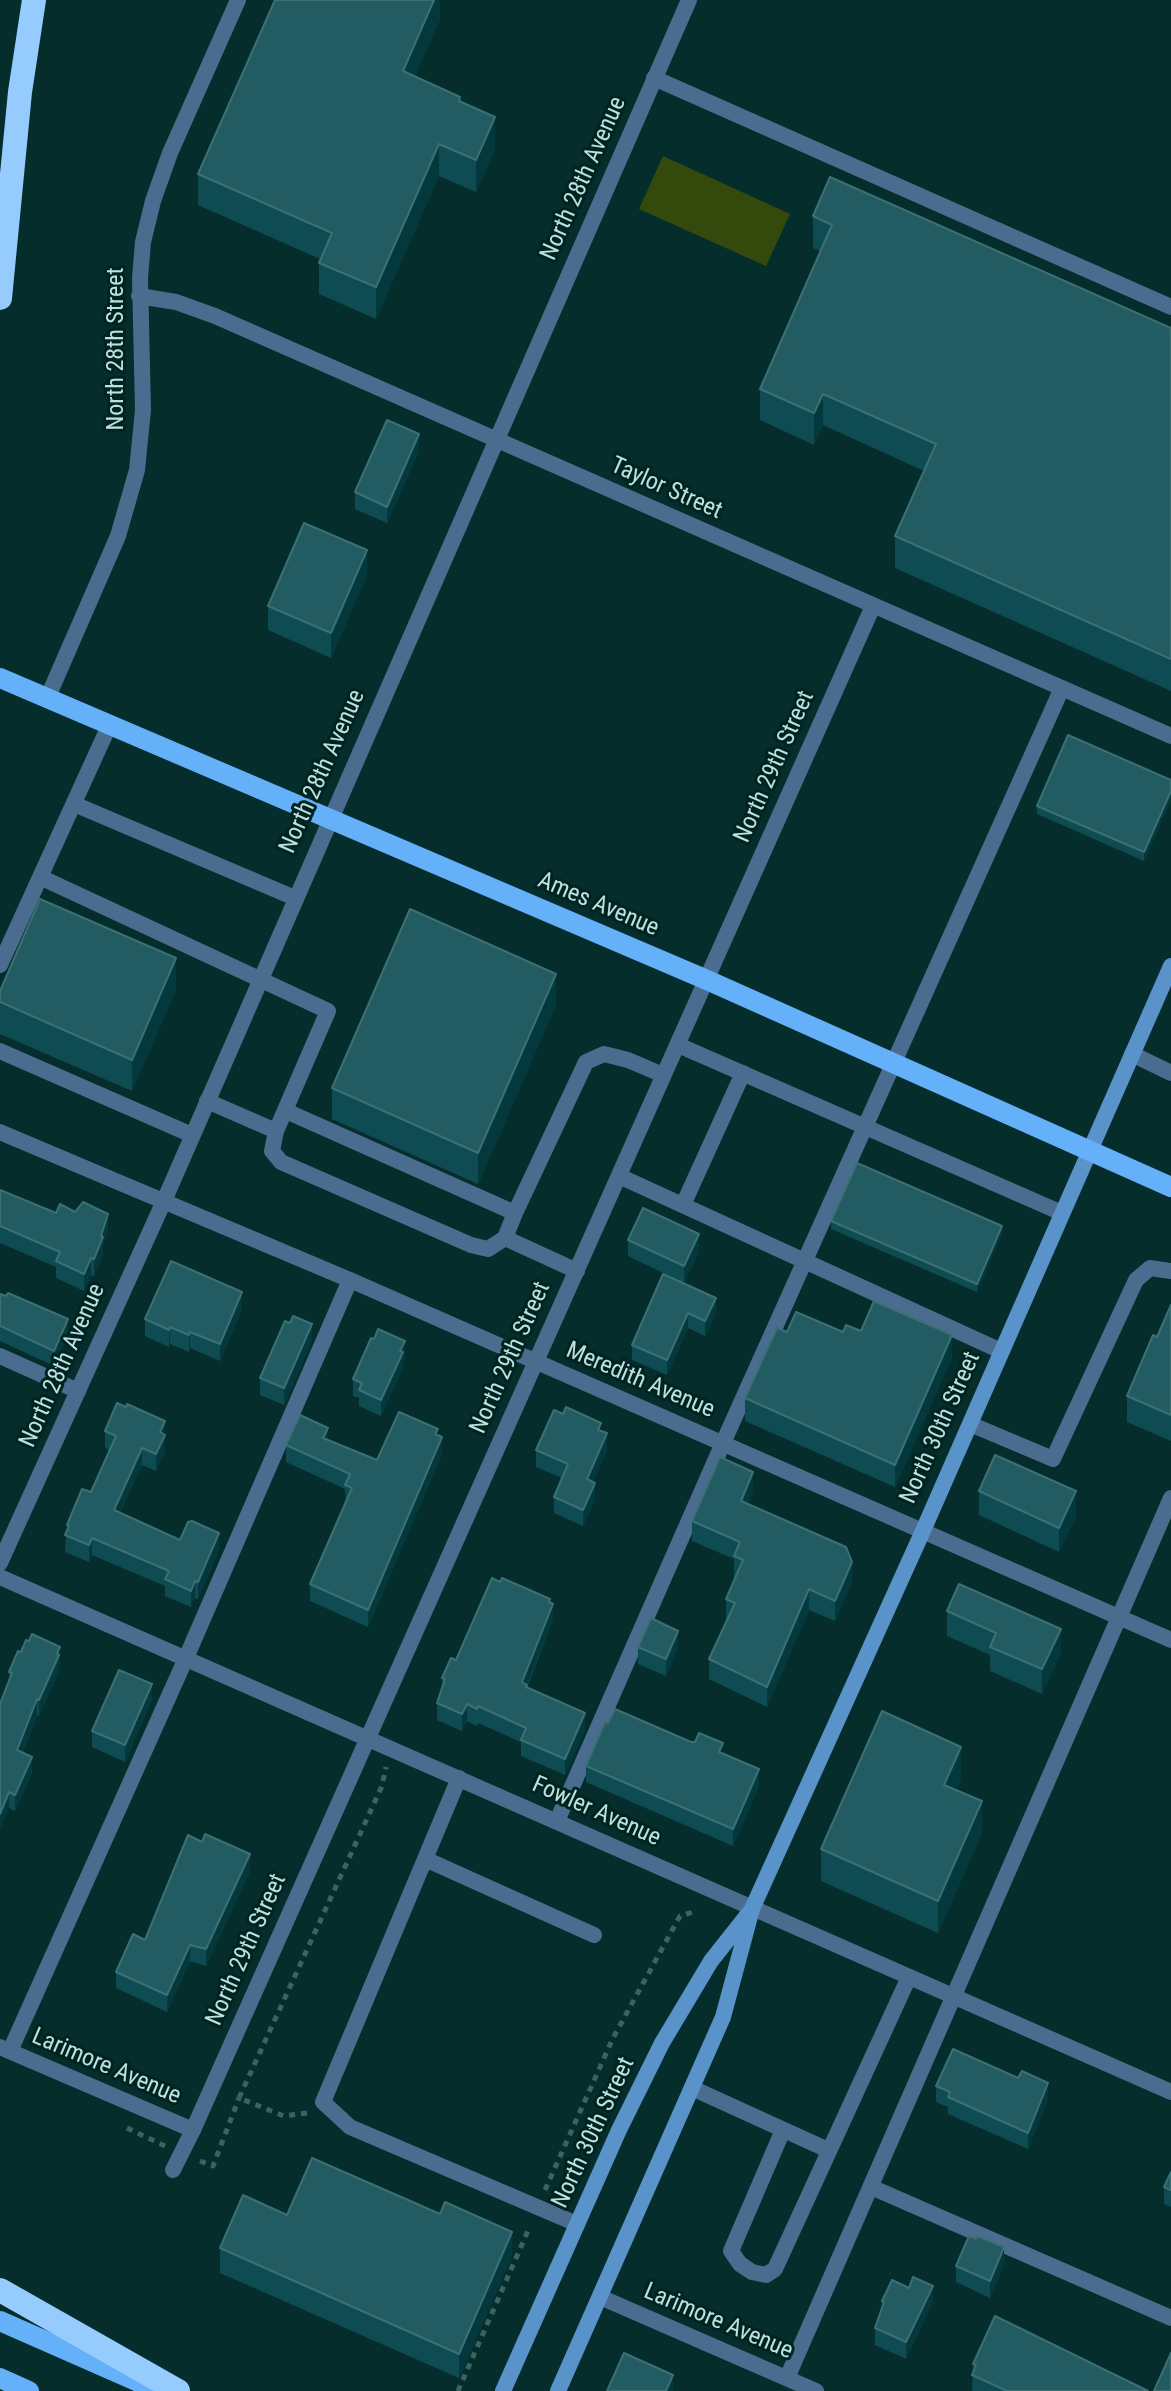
<!DOCTYPE html>
<html>
<head>
<meta charset="utf-8">
<style>
  body { margin:0 }
  canvas { display:block; background:#052d2b }
</style>
</head>
<body>
<canvas width="1171" height="2391"></canvas>
<script>
const g = document.querySelector('canvas').getContext('2d');
g.lineJoin = 'round';
function paint(path, color) { g.fillStyle = color; g.fill(path, 'evenodd'); }
const shape = rows => new Path2D(rows.map(r => 'M' + r).join(''));
function trace(path, color, width, dash) { g.strokeStyle = color; g.lineWidth = width; g.lineCap = dash ? 'butt' : 'round'; g.setLineDash(dash || []); g.stroke(path); }
function drawText(font, color, halo, rows, align = 'center') {
  g.font = font + ' "Roboto Condensed",sans-serif'; g.lineWidth = 6; g.setLineDash([]); g.textBaseline = 'middle'; g.strokeStyle = halo; g.fillStyle = color; for (const [text, x, y, turn = 0] of rows) {
    g.save(); g.translate(x, y); g.rotate((+turn || 0) * Math.PI / 180); g.textAlign = isNaN(turn) ? turn : align; if (halo) g.strokeText(text, 0, 0); g.fillText(text, 0, 0); g.restore();
  }
}
const green = shape([
  [663,156,790,214,766,266,639,209]
]);
const path = shape([
  [307,2113,284,2116,239,2098,382,1786,386,1767],
  [127,2128,165,2146],
  [200,2161,213,2166,239,2098],
  [545,2190,613,2038,680,1916,696,1911],
  [458,2391,530,2226]
]);
const lane = shape([
  [654,78,1171,307],
  [74,804,295,898],
  [40,877,328,1011,276,1131,272,1151,281,1162,471,1245,488,1249,505,1238],
  [0,965,109,726],
  [678,1045,1062,1213],
  [0,1051,192,1135],
  [1132,1054,1171,1073],
  [207,1101,276,1131],
  [286,1111,515,1213],
  [619,1176,1001,1351],
  [683,1205,743,1073],
  [577,1271,505,1238,515,1213,586,1062,604,1054,628,1060,663,1075],
  [0,1356,78,1391],
  [970,1424,1053,1459,1136,1280,1150,1268,1171,1271],
  [459,1778,323,2102,350,2127,577,2224],
  [557,1821,723,1443,1062,688],
  [425,1859,594,1935],
  [10,2051,186,1658,350,1280],
  [692,2088,828,2150],
  [783,2130,731,2251,740,2264,752,2272,766,2275,775,2269,909,1977],
  [173,2170,193,2130],
  [871,2187,1171,2318],
  [787,2378,1171,1498]
]);
const street = shape([
  [139,296,176,302,215,316,1171,736],
  [47,699,118,536,137,470,143,410,140,278,143,242,153,201,170,153,238,0],
  [0,1132,350,1280,1171,1640],
  [0,1563,164,1201,689,0],
  [0,1577,1171,2092],
  [0,2047,193,2130,873,606],
  [600,2297,816,2391]
]);
const secondary = shape([
  [503,2391,619,2130,662,2043,711,1961,749,1913],
  [558,2391,723,2017,752,1909,922,1533,1171,966]
]);
const primary = shape([
  [0,678,707,980,1171,1187],
  [0,2321,159,2391],
  [0,2378,29,2391]
]);
const highway = shape([
  [0,298,20,92,34,0],
  [0,2290,178,2391]
]);
const wall = shape([
  [440,0,440,19,415,76,460,102,495,149,476,192,439,176,376,319,319,294,319,263,320,259,198,205,198,174],
  [813,216,1171,328,1171,691,895,568,895,536,924,471,823,425,814,445,760,420,760,389,820,251,813,248],
  [419,451,387,523,355,509,355,492],
  [367,575,331,658,268,630,268,606],
  [1171,780,1171,800,1144,861,1037,814,1037,806],
  [176,990,132,1091,0,1034,0,991],
  [556,1005,478,1184,332,1119,332,1088],
  [0,1190,56,1213,108,1230,103,1245,103,1254,94,1276,91,1275,84,1291,56,1278,56,1267,0,1243],
  [831,1221,1002,1234,977,1292,831,1229],
  [628,1240,699,1251,684,1283,628,1256],
  [663,1274,716,1313,705,1336,688,1328,667,1375,632,1360,632,1345],
  [0,1294,68,1334,54,1366,0,1341],
  [1171,1305,1171,1441,1127,1422,1127,1396,1157,1337],
  [242,1309,220,1361,190,1348,189,1352,170,1344,169,1347,145,1336,145,1319],
  [290,1323,312,1341,284,1405,260,1395,260,1378],
  [861,1331,952,1357,895,1487,745,1421,745,1398,787,1332],
  [405,1358,403,1362,403,1368,381,1416,359,1406,359,1398,353,1396,353,1379],
  [126,1407,165,1421,165,1451,156,1471,142,1465,120,1513,180,1540,219,1550,198,1599,195,1598,191,1607,165,1596,165,1586,92,1555,89,1562,65,1552,67,1525,91,1492,109,1450,105,1448,105,1431],
  [601,1431,607,1450,593,1482,595,1499,583,1526,554,1513,554,1497,562,1478,536,1467,536,1450],
  [438,1435,442,1454,368,1627,310,1601,310,1584,346,1502,345,1489,286,1462,286,1445,328,1440,377,1460],
  [979,1491,1076,1516,1059,1552,979,1515],
  [753,1492,748,1504,852,1582,835,1621,809,1610,767,1707,709,1679,709,1659,727,1620,726,1619,726,1599,736,1577,734,1576,734,1559,692,1541,692,1521],
  [947,1611,1061,1653,1042,1694,990,1671,990,1655,947,1636],
  [553,1620,527,1688,585,1730,565,1775,521,1756,521,1742,478,1723,477,1726,467,1721,462,1731,437,1720,437,1703,442,1687,442,1678,456,1660],
  [29,1641,60,1647,59,1671,39,1716,37,1716,23,1752,32,1773,15,1811,9,1808,9,1672],
  [638,1647,678,1647,666,1676,638,1664],
  [152,1700,125,1762,92,1747,92,1731],
  [608,1723,691,1742,723,1754,759,1786,733,1846,586,1782,586,1766],
  [961,1778,956,1790,982,1833,938,1933,821,1881,821,1849],
  [250,1871,206,1966,190,1961,167,2012,116,1988,116,1972,145,1940],
  [936,2086,1048,2099,1028,2149,948,2114,948,2107,936,2102],
  [1171,2172,1171,2207,1164,2204,1164,2187],
  [287,2215,512,2256,459,2378,220,2273,220,2248],
  [1004,2264,990,2298,956,2282,956,2266],
  [909,2288,933,2302,906,2359,875,2345,875,2328,882,2307,882,2301],
  [973,2364,1148,2391,972,2391]
]);
const shadedWall = shape([
  [434,0,440,0,440,19,403,103,403,71],
  [495,117,495,149,476,192,476,160],
  [439,144,439,176,376,319,376,287],
  [823,394,823,425,814,445,814,413],
  [419,434,419,451,387,523,387,507],
  [367,550,367,575,331,658,331,633],
  [1171,791,1171,800,1144,861,1144,852],
  [176,958,176,990,132,1091,132,1060],
  [556,974,556,1005,478,1184,478,1153],
  [108,1214,108,1230,103,1245,103,1254,94,1276,94,1259],
  [1002,1226,1002,1234,977,1292,977,1284],
  [699,1234,699,1251,684,1283,684,1266],
  [91,1258,91,1275,84,1291,84,1274],
  [242,1292,242,1309,220,1361,220,1344],
  [716,1298,716,1313,705,1336,705,1321],
  [688,1313,688,1328,667,1375,667,1360],
  [68,1319,68,1334,54,1366,54,1351],
  [312,1324,312,1341,284,1405,284,1388],
  [170,1327,170,1344,169,1347,169,1330],
  [190,1332,190,1348,189,1352,189,1335],
  [952,1335,952,1357,895,1487,895,1465],
  [405,1341,405,1358,403,1362,403,1368,381,1416,381,1400],
  [165,1421,165,1451,156,1471,156,1454,160,1432],
  [328,1428,328,1445,323,1438],
  [607,1433,607,1450,587,1496,587,1479],
  [442,1437,442,1454,368,1627,368,1610],
  [142,1448,142,1465,114,1527,114,1510],
  [753,1472,753,1492,741,1521,741,1501],
  [595,1483,595,1499,583,1526,583,1510],
  [1076,1491,1076,1516,1059,1552,1059,1528],
  [219,1533,219,1550,198,1599,198,1582],
  [92,1538,92,1555,89,1562,89,1545],
  [852,1562,852,1582,835,1621,835,1601],
  [195,1581,195,1598,191,1607,191,1591],
  [809,1589,809,1610,767,1707,767,1687],
  [550,1599,550,1611,553,1604,553,1620,527,1685,527,1701,522,1682],
  [1061,1629,1061,1653,1042,1694,1042,1669],
  [678,1631,678,1647,666,1676,666,1659],
  [60,1647,59,1671,39,1716,39,1700],
  [152,1684,152,1700,125,1762,125,1745],
  [37,1699,37,1716,17,1766,17,1750],
  [467,1704,467,1721,462,1731,462,1714],
  [585,1713,585,1730,565,1775,565,1759],
  [961,1747,961,1778,944,1817,944,1785],
  [32,1757,32,1773,15,1811,15,1795],
  [759,1769,759,1786,733,1846,733,1829],
  [9,1792,9,1808,0,1830,0,1814],
  [982,1801,982,1833,938,1933,938,1901],
  [250,1854,250,1871,206,1966,206,1949],
  [190,1945,190,1961,167,2012,167,1995],
  [1048,2083,1048,2099,1028,2149,1028,2133],
  [512,2232,512,2256,459,2378,459,2354],
  [1004,2247,1004,2264,990,2298,990,2281],
  [933,2286,933,2302,906,2359,906,2342],
  [673,2375,673,2391,666,2391]
]);
const building = shape([
  [275,0,434,0,403,71,460,97,459,101,495,117,476,160,439,144,376,287,319,263,332,233,198,174,275,0],
  [830,177,1171,328,1171,659,895,536,936,444,823,394,814,413,760,389,832,225,813,216,830,177],
  [387,420,419,434,387,507,355,492,387,420],
  [304,523,367,550,331,633,268,606,304,523],
  [1068,735,1171,780,1171,791,1144,852,1037,806,1068,735],
  [40,899,176,958,132,1060,0,1002,0,991,40,899],
  [410,909,556,974,478,1153,332,1088,410,909],
  [857,1163,1002,1226,977,1284,831,1221,857,1163],
  [0,1190,56,1213,60,1204,75,1212,83,1202,108,1214,101,1236,103,1237,94,1259,91,1258,84,1274,56,1261,60,1252,0,1226,0,1190],
  [643,1208,699,1234,684,1266,628,1240,643,1208],
  [171,1261,242,1292,220,1344,190,1332,189,1335,170,1327,169,1330,145,1319,171,1261],
  [663,1274,716,1298,705,1321,688,1313,667,1360,632,1345,663,1274],
  [8,1293,68,1319,54,1351,0,1326,0,1294,6,1296,8,1293],
  [874,1301,952,1335,895,1465,745,1398,777,1328,787,1332,796,1312,843,1332,846,1325,861,1331,874,1301],
  [1171,1305,1171,1415,1127,1396,1153,1335,1157,1337,1171,1305],
  [293,1316,312,1324,284,1388,260,1378,285,1321,290,1323,293,1316],
  [378,1329,405,1341,400,1351,403,1352,381,1400,359,1390,362,1383,353,1379,371,1338,374,1339,378,1329],
  [117,1403,126,1407,127,1404,165,1421,160,1432,165,1435,156,1454,142,1448,114,1510,180,1540,188,1522,192,1521,219,1533,198,1582,195,1581,191,1591,165,1579,169,1571,92,1538,89,1545,65,1535,69,1526,67,1525,82,1489,91,1492,116,1436,105,1431,117,1403],
  [566,1407,601,1423,598,1430,607,1433,587,1479,595,1483,583,1510,554,1497,568,1464,536,1450,554,1410,563,1414,566,1407],
  [399,1412,438,1429,435,1434,442,1437,368,1610,310,1584,352,1488,345,1485,350,1474,286,1445,300,1415,328,1428,323,1438,377,1460,399,1412],
  [995,1455,1076,1491,1059,1528,979,1491,995,1455],
  [720,1457,753,1472,741,1501,846,1547,852,1562,835,1601,809,1589,767,1687,709,1659,735,1603,726,1599,743,1560,734,1556,740,1542,692,1521,720,1457],
  [492,1578,500,1582,502,1578,550,1599,549,1602,553,1604,522,1682,527,1685,526,1687,585,1713,565,1759,521,1740,526,1728,478,1706,477,1709,467,1704,462,1714,437,1703,445,1679,442,1678,451,1658,456,1660,492,1578],
  [959,1584,1061,1629,1042,1669,990,1647,996,1633,947,1611,959,1584],
  [651,1618,678,1631,666,1659,638,1647,651,1618],
  [32,1634,60,1647,57,1653,59,1655,39,1700,37,1699,17,1750,32,1757,15,1795,9,1792,0,1814,0,1704,12,1673,9,1672,18,1651,21,1652,26,1640,29,1641,32,1634],
  [119,1670,152,1684,125,1745,92,1731,119,1670],
  [615,1709,691,1742,695,1742,699,1733,723,1743,719,1752,759,1769,733,1829,586,1766,605,1722,608,1723,615,1709],
  [882,1711,961,1747,944,1785,982,1801,938,1901,821,1849,882,1711],
  [205,1834,250,1854,206,1949,190,1945,167,1995,116,1972,133,1934,145,1940,188,1835,202,1842,205,1834],
  [953,2049,1018,2078,1022,2071,1048,2083,1028,2133,948,2097,950,2092,936,2086,953,2049],
  [312,2158,440,2214,445,2202,512,2232,459,2354,220,2248,243,2195,287,2215,312,2158],
  [1171,2172,1171,2190,1164,2187,1171,2172],
  [969,2236,976,2239,977,2236,1004,2247,990,2281,956,2266,969,2236],
  [913,2277,933,2286,906,2342,875,2328,884,2302,882,2301,892,2280,909,2288,913,2277],
  [995,2316,1148,2391,1007,2391,972,2375,976,2365,973,2364,995,2316],
  [624,2353,673,2375,666,2391,607,2391,624,2353],
  [1171,2353,1171,2391,1154,2391,1171,2353]
]);
const streetNames = [
  ["North 28th Avenue",584,179,-66],
  ["North 28th Street",117,349,-90],
  ["Taylor Street",666,489,24],
  ["North 29th Street",775,767,-66],
  ["North 28th Avenue",323,772,-66],
  ["Ames Avenue",598,905,23],
  ["North 29th Street",511,1358,-66],
  ["North 28th Avenue",63,1366,-66],
  ["Meredith Avenue",640,1381,23],
  ["North 30th Street",941,1428,-66],
  ["Fowler Avenue",596,1812,24],
  ["North 29th Street",247,1950,-66],
  ["Larimore Avenue",106,2067,23],
  ["North 30th Street",594,2133,-65],
  ["Larimore Avenue",718,2322,23]
];
paint(green, '#344a0d');
trace(path, '#3d6360', 5, [6, 6]);
trace(lane, '#496c8f', 16);
trace(street, '#496c8f', 16);
trace(secondary, '#5993ca', 16);
trace(primary, '#64b1f9', 20);
trace(highway, '#96cbfe', 24);
paint(wall, '#0f4b52');
paint(shadedWall, '#03383c');
paint(building, '#225b61');
trace(building, '#3b7075', 2);
drawText('24px', '#bfe1dd', '#002421', streetNames);
</script>
</body>
</html>
